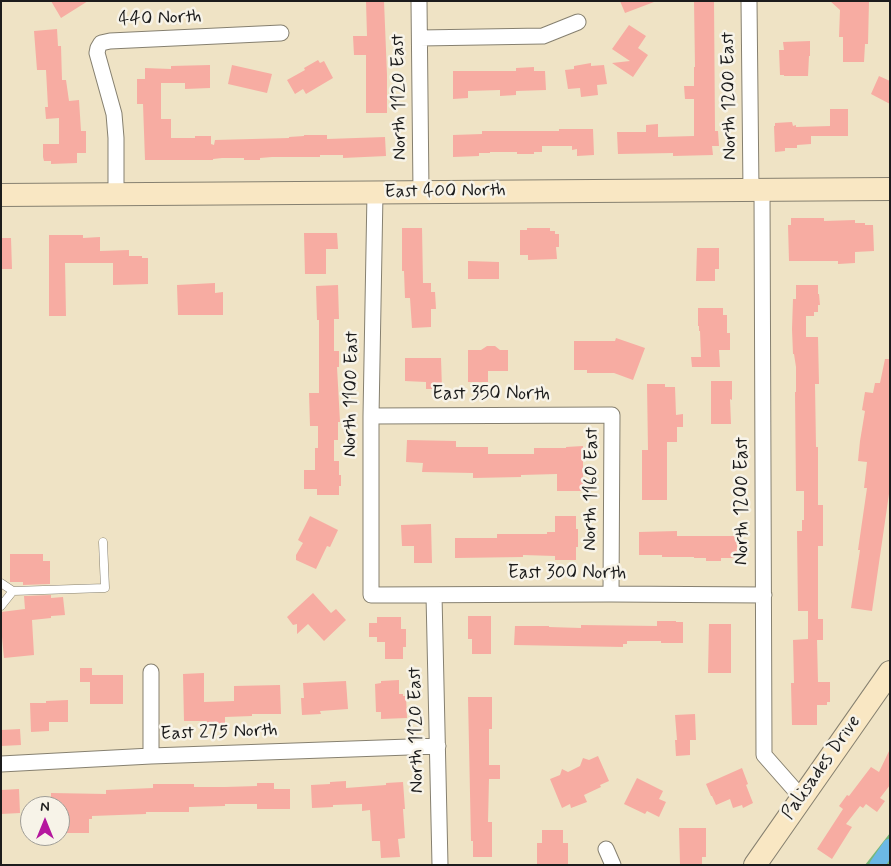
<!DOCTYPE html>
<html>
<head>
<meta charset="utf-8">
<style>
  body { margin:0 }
  #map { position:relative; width:891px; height:866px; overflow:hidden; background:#efe3c5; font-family:Mynerve,sans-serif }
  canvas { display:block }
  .frame { position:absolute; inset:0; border:2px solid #1c1c1c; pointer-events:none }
  .north { position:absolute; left:20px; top:796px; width:50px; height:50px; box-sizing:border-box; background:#f7f3e8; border:1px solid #9f9d96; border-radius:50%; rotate:0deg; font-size:14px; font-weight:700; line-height:20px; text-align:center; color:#1c1c1c }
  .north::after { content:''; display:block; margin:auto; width:18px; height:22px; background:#b5179e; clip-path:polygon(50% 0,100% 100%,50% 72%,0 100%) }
</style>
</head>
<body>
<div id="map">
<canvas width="891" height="866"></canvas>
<div class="frame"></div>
<div class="north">N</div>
</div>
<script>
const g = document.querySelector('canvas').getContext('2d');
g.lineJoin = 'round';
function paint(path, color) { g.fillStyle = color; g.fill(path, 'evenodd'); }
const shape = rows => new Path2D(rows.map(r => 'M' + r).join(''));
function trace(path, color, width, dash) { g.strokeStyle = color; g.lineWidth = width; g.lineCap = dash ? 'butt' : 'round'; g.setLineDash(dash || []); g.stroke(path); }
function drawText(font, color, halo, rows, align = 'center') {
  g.font = font + ' Mynerve,sans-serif'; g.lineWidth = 5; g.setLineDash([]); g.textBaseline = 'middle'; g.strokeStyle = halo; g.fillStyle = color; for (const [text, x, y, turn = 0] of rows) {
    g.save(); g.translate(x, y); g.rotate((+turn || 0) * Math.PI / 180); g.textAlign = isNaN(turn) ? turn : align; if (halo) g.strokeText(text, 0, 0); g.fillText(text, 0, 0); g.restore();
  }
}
const forest = shape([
  [890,833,890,865,865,865]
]);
const canal = shape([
  [877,865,890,846]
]);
const building = shape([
  [51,1,88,1,61,18],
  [366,1,384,1,387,75,387,113,366,113,366,55,354,55,353,36,367,36],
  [620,1,654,1,654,2,625,13],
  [694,1,714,1,715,131,718,131,719,146,712,146,713,155,673,156,673,153,618,154,617,132,646,132,646,125,658,124,658,137,694,136,694,99,685,99,684,86,694,86,694,67,695,67],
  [830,1,869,1,868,44,865,44,864,62,843,62,843,37,839,37,840,10],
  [629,25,646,36,638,48,648,55,633,77,612,63,630,61,612,49],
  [57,29,58,46,61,46,62,80,66,80,69,101,79,100,81,131,86,131,86,153,77,153,77,163,51,164,51,161,44,161,43,157,43,144,59,144,59,118,46,119,45,107,48,107,46,70,37,70,34,31],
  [810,41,810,56,809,56,808,76,784,76,784,75,780,75,779,50,784,50,783,42],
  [318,60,320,63,324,61,333,78,306,94,303,89,295,94,287,80,305,70,304,68],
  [591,63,591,66,604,65,607,84,597,85,598,95,581,97,580,88,568,89,565,70,574,69,574,66],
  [210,65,210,88,185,89,185,83,161,83,161,119,171,119,171,138,195,138,195,136,211,136,211,144,214,145,215,140,289,138,289,137,304,136,304,135,327,135,327,139,385,137,386,156,343,158,343,155,320,155,320,157,272,157,260,158,260,160,244,160,244,158,222,158,213,159,213,160,145,160,143,104,137,104,137,79,145,79,145,68,171,69,171,66],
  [232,65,272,74,267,93,228,84],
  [534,67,534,71,545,71,546,90,516,91,516,95,500,96,500,90,468,91,468,98,453,99,453,71,516,71,516,68],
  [879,76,890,81,890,104,871,94],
  [830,109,848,109,848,136,811,136,811,144,797,145,797,148,785,148,785,151,775,152,774,126,775,126,775,123,792,122,793,126,796,125,796,127,830,126],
  [559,129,593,129,594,155,577,156,577,149,572,150,572,146,542,146,542,152,534,152,534,154,517,154,517,152,490,152,490,153,479,153,479,156,453,157,453,135,482,134,482,131,559,131],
  [791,218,824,218,824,221,855,220,855,223,865,223,865,225,873,225,874,251,855,252,855,263,838,264,838,261,789,261,788,225,791,225],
  [402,228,422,228,423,283,431,283,431,292,435,292,436,309,431,309,431,327,412,328,410,298,405,298,404,271,402,271],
  [527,228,550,228,550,231,555,231,555,234,559,234,559,247,556,247,557,259,528,260,528,255,520,255,520,230,527,230],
  [304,233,337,233,338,249,326,249,326,274,305,274],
  [49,235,83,235,83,238,100,237,100,251,129,250,129,256,142,256,142,258,148,258,148,284,113,285,113,263,65,263,66,316,49,316],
  [1,238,11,238,12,269,1,269],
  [697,248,719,248,719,269,715,269,715,281,696,281],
  [468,261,499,262,499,279,468,279],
  [215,283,215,293,223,292,223,315,178,315,177,285],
  [338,285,339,319,334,319,334,351,339,351,339,367,337,367,340,422,338,422,338,440,334,440,334,461,339,461,339,475,341,475,341,486,339,486,339,495,317,495,317,489,304,489,304,470,315,470,315,448,318,448,318,426,310,426,309,393,319,393,319,320,317,320,316,286],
  [796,285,818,285,818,294,819,294,820,305,818,305,818,312,814,312,814,316,806,316,806,337,818,337,819,384,815,384,816,447,818,447,818,505,823,505,823,546,818,546,818,619,823,619,823,640,817,640,818,682,830,682,830,702,827,702,827,705,817,705,817,725,792,725,791,683,794,683,793,640,808,639,808,611,798,611,797,531,802,531,802,520,804,520,804,491,796,491,795,392,796,392,796,367,794,354,793,354,792,329,793,299,796,299],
  [698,308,723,308,723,315,727,315,727,333,730,333,730,350,719,350,720,367,692,367,691,357,701,357,700,331,699,331,699,326,698,326],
  [616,338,645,348,633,380,614,373,587,373,587,370,574,370,574,341,615,341],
  [487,346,495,346,500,350,508,350,508,371,488,371,488,382,468,382,468,350,481,350],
  [405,358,441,358,442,389,426,389,426,382,405,381],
  [885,359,890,359,890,487,872,611,851,608,860,550,858,550,867,488,864,488,867,462,858,461,860,441,865,411,862,410,865,392,873,393,875,383,880,383],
  [711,381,732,381,732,400,730,399,731,424,711,424],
  [647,384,665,384,665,387,675,387,676,415,683,414,683,427,677,427,677,442,667,442,667,500,642,500,642,450,648,450],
  [407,440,456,441,456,447,488,447,488,454,534,454,534,448,566,448,566,447,583,446,583,491,557,491,557,474,521,475,521,477,473,478,473,473,422,472,423,463,406,462],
  [310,516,338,530,330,547,327,546,316,569,296,560,296,555,303,543,298,540],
  [555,516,576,516,576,529,578,529,578,547,576,547,576,560,555,560,555,556,523,555,523,557,455,558,455,538,497,538,497,534,547,534,547,532,555,532],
  [431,524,432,563,414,563,414,546,402,546,401,525],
  [677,531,677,536,737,536,737,558,721,558,721,561,706,561,706,558,694,558,694,557,662,557,662,555,639,555,639,532],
  [10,554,43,554,43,561,50,561,50,584,23,585,23,582,10,582],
  [313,593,331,613,336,609,346,620,324,641,308,624,297,634,297,624,293,625,287,617],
  [51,595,51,598,63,597,65,615,51,616,51,618,32,620,34,655,4,658,2,637,1,637,1,612,25,609,24,596],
  [468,616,491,616,491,654,472,654,472,639,468,639],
  [377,617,401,617,401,629,406,629,406,647,403,647,403,659,385,659,385,642,377,642,377,637,369,637,369,623,377,623],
  [657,621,676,621,676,622,683,622,683,643,661,643,661,641,627,641,627,644,623,644,623,647,514,645,515,626,549,626,549,627,581,628,581,625,657,626],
  [709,624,731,624,731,673,708,673],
  [80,668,92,668,92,675,123,675,123,704,90,704,90,682,80,682],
  [204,673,204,702,234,701,234,686,280,685,281,714,252,714,252,716,225,717,225,726,207,727,207,721,184,721,183,674],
  [399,680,399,694,403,694,403,696,406,696,407,718,381,719,381,712,376,712,375,684,381,683,381,681],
  [346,681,348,709,320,711,321,714,302,715,301,698,304,698,303,683],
  [468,697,492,697,492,729,489,729,489,765,500,765,500,779,489,779,488,822,492,822,492,857,473,857,473,841,471,841],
  [68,700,68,722,49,722,49,731,31,732,30,703,46,703,46,701],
  [695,714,696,740,690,740,690,755,676,756,675,740,677,740,675,715],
  [20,729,21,745,1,746,1,730],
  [890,749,890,785,880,798,885,801,877,812,866,804,863,808,860,806,846,824,852,827,832,859,817,849,843,809,839,806,847,795,849,796,871,767,879,772],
  [598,756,609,781,600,785,601,787,584,795,587,802,571,808,570,804,562,808,550,779,560,775,562,769,568,772,580,766,583,758,589,760],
  [742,768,748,784,746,785,753,803,743,808,742,805,733,808,730,799,716,805,712,796,711,796,706,784],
  [637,778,663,791,659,799,666,802,659,817,647,811,645,814,624,804],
  [346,781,346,788,386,785,386,783,403,782,405,809,403,809,405,838,398,839,400,857,381,858,380,841,372,841,370,810,362,811,362,804,333,805,333,807,312,808,311,785,330,784,330,782],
  [257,783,274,783,274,789,290,789,290,809,257,809,257,804,225,804,225,806,189,807,189,812,146,812,146,814,92,816,92,819,89,819,89,833,60,833,60,806,51,806,51,793,106,794,106,790,153,788,153,784,194,784,194,787,225,787,257,786],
  [19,789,20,813,1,814,1,790],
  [679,828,706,828,706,857,702,857,702,865,680,865],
  [542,830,563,830,563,843,568,843,568,865,537,865,537,843,542,843]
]);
const lane = shape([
  [1,583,13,591,105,588,103,542],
  [1,606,13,591]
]);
const street = shape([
  [419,1,421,192],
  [749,1,751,191],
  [420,38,543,36,578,22],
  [762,190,764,755,801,797],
  [375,193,371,416,371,595,611,594,764,595],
  [116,195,116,138,114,114,97,53,98,48,101,43,110,41,281,33],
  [371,416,612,415,611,594],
  [434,595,440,865],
  [151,672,151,756],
  [1,764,151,756,438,746],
  [606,849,613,865]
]);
const secondary = shape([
  [1,195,890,189],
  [755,865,890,672]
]);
const streetNames = [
  ["440 North",160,19,-2],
  ["North 1200 East",730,96,-91],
  ["North 1120 East",400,97,-91],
  ["East 400 North",445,192,-1],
  ["North 1100 East",352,394,-89],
  ["East 350 North",491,395],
  ["North 1160 East",592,489,-89],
  ["North 1200 East",743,501,-90],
  ["East 300 North",567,574],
  ["North 1120 East",417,730,-91],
  ["East 275 North",219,733,-2],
  ["Palisades Drive",822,768,-55]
];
paint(forest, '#78b879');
trace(canal, '#6cb8e5', 15);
paint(building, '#f7aca2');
trace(lane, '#868070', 9);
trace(street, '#868070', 17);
trace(secondary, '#868070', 24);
trace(lane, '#fff', 8);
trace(street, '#fff', 15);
trace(secondary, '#f9e7c3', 22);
drawText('19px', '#1c1c1c', '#f7f3e8', streetNames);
</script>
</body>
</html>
